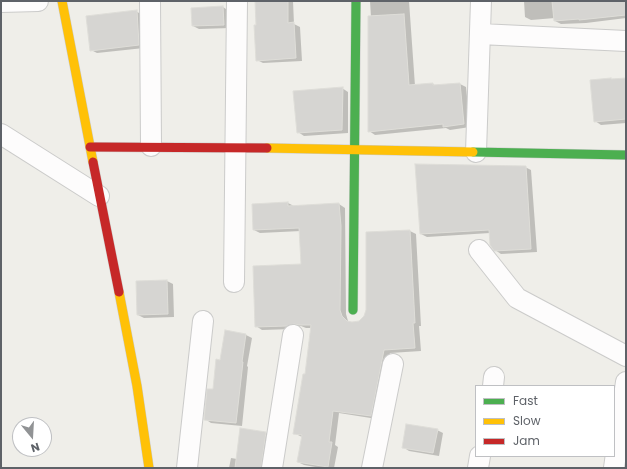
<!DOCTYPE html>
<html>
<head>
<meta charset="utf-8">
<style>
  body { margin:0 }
  #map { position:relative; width:627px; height:469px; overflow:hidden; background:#efeee9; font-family:Poppins,sans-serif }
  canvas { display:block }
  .frame { position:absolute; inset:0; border:2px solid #5e6268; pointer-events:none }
  .legend { position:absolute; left:475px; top:385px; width:140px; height:72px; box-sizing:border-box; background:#fff; border:1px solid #bfc0c3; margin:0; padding:5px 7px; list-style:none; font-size:12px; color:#5e6268 }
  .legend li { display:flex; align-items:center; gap:8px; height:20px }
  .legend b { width:20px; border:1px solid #bfc0c3 }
  .north { position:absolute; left:12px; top:417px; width:40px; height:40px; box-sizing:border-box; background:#fff; border:1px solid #bfc0c3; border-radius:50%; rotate:162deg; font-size:11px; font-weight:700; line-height:16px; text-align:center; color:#5e6268 }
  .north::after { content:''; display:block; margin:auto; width:14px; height:18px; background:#919395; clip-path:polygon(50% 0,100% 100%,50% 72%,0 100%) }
</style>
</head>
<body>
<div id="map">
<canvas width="627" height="469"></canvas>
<div class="frame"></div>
<ul class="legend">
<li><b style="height:5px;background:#4caf50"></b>Fast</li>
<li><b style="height:5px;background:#ffc107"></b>Slow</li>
<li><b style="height:5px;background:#c62828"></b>Jam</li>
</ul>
<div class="north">N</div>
</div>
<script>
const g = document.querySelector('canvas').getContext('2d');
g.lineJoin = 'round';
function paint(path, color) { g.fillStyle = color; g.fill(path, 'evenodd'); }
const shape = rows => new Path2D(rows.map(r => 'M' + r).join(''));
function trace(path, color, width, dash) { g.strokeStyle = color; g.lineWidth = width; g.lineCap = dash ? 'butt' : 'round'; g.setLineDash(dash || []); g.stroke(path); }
const shadow = shape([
  [256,1,293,1,294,24,300,27,302,61,263,63,257,60],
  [370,1,409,1,415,86,433,84,436,86,460,84,466,87,470,127,450,130,446,128,375,135,369,131,371,17],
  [524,1,626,1,626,18,586,23,561,24,555,21,555,18,531,20,525,17],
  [223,7,229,11,230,28,199,29,193,26],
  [136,11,142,15,144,48,97,53,91,50],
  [626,79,626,123,601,125,595,121],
  [342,88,348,92,348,133,304,136,298,132],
  [525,167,531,170,537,252,501,254,495,250,490,233,427,237,421,234],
  [288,203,294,206,339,204,345,208,346,314,348,321,350,323,360,322,365,316,366,310,367,233,410,231,416,234,421,326,419,326,421,351,390,353,377,419,339,413,335,445,338,447,334,468,321,468,304,465,298,462,302,437,294,433,306,375,312,328,306,328,301,326,293,329,262,330,256,326,302,265,301,231,260,233,254,230],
  [167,281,173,284,174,317,144,318,138,315],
  [226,331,246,335,252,338,247,366,248,367,242,426,211,423,205,419,221,361],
  [437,430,443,433,439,456,409,451,403,447],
  [266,433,272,437,267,468,229,468,231,458,237,459]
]);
const building = shape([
  [255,1,288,1,288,23,294,22,296,58,256,61,254,25,256,25,255,1],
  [552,1,626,1,626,15,579,20,579,19,554,21,552,1],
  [223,6,224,25,192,26,191,8,223,6],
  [137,10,139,45,90,51,86,16,137,10],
  [404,14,409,85,433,83,433,85,460,83,464,124,443,127,443,124,368,132,368,16,404,14],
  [611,78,611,79,626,78,626,119,594,122,590,80,611,78],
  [343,87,342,130,297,133,293,91,343,87],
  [415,164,526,166,531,249,494,251,490,245,489,230,420,234,415,164],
  [288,202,288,206,339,203,341,226,340,310,342,316,347,321,352,322,359,321,364,316,366,310,366,232,410,230,415,323,413,323,415,348,384,350,371,416,333,411,329,442,332,442,328,467,297,462,302,435,293,434,303,374,305,374,311,325,299,325,294,324,287,326,255,327,253,266,301,264,299,228,253,230,252,204,288,202],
  [167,280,168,314,137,315,136,281,167,280],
  [225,330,246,334,242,362,243,362,236,423,204,420,207,389,213,389,216,359,220,360,225,330],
  [406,424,438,429,433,453,402,448,406,424],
  [240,428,266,432,261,468,235,468,240,428]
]);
const street = shape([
  [150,1,151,146],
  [1,2,38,1],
  [480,34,626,41],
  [1,134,99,196],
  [476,152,481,1],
  [479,250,517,298,626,356],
  [234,282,237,1],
  [493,386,494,377],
  [187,468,203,321],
  [272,468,293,335],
  [372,468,393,364],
  [478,468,480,456],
  [614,468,626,382]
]);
const fast = shape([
  [473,152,626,155],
  [353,310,356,1]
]);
const slow = shape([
  [62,1,93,162],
  [267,148,473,152],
  [119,292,137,386,149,468]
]);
const jam = shape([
  [90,147,267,148],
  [93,162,119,292]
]);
paint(shadow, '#0003');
paint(building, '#d6d5d2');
trace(building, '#deddd8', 1);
trace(street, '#cbcbca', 22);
trace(fast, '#cbcccb', 10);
trace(slow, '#cbcccb', 10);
trace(jam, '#cbcccb', 10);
trace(street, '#fdfcfc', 20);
trace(fast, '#4caf50', 9);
trace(slow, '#ffc107', 9);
trace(jam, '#c62828', 9);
</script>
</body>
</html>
